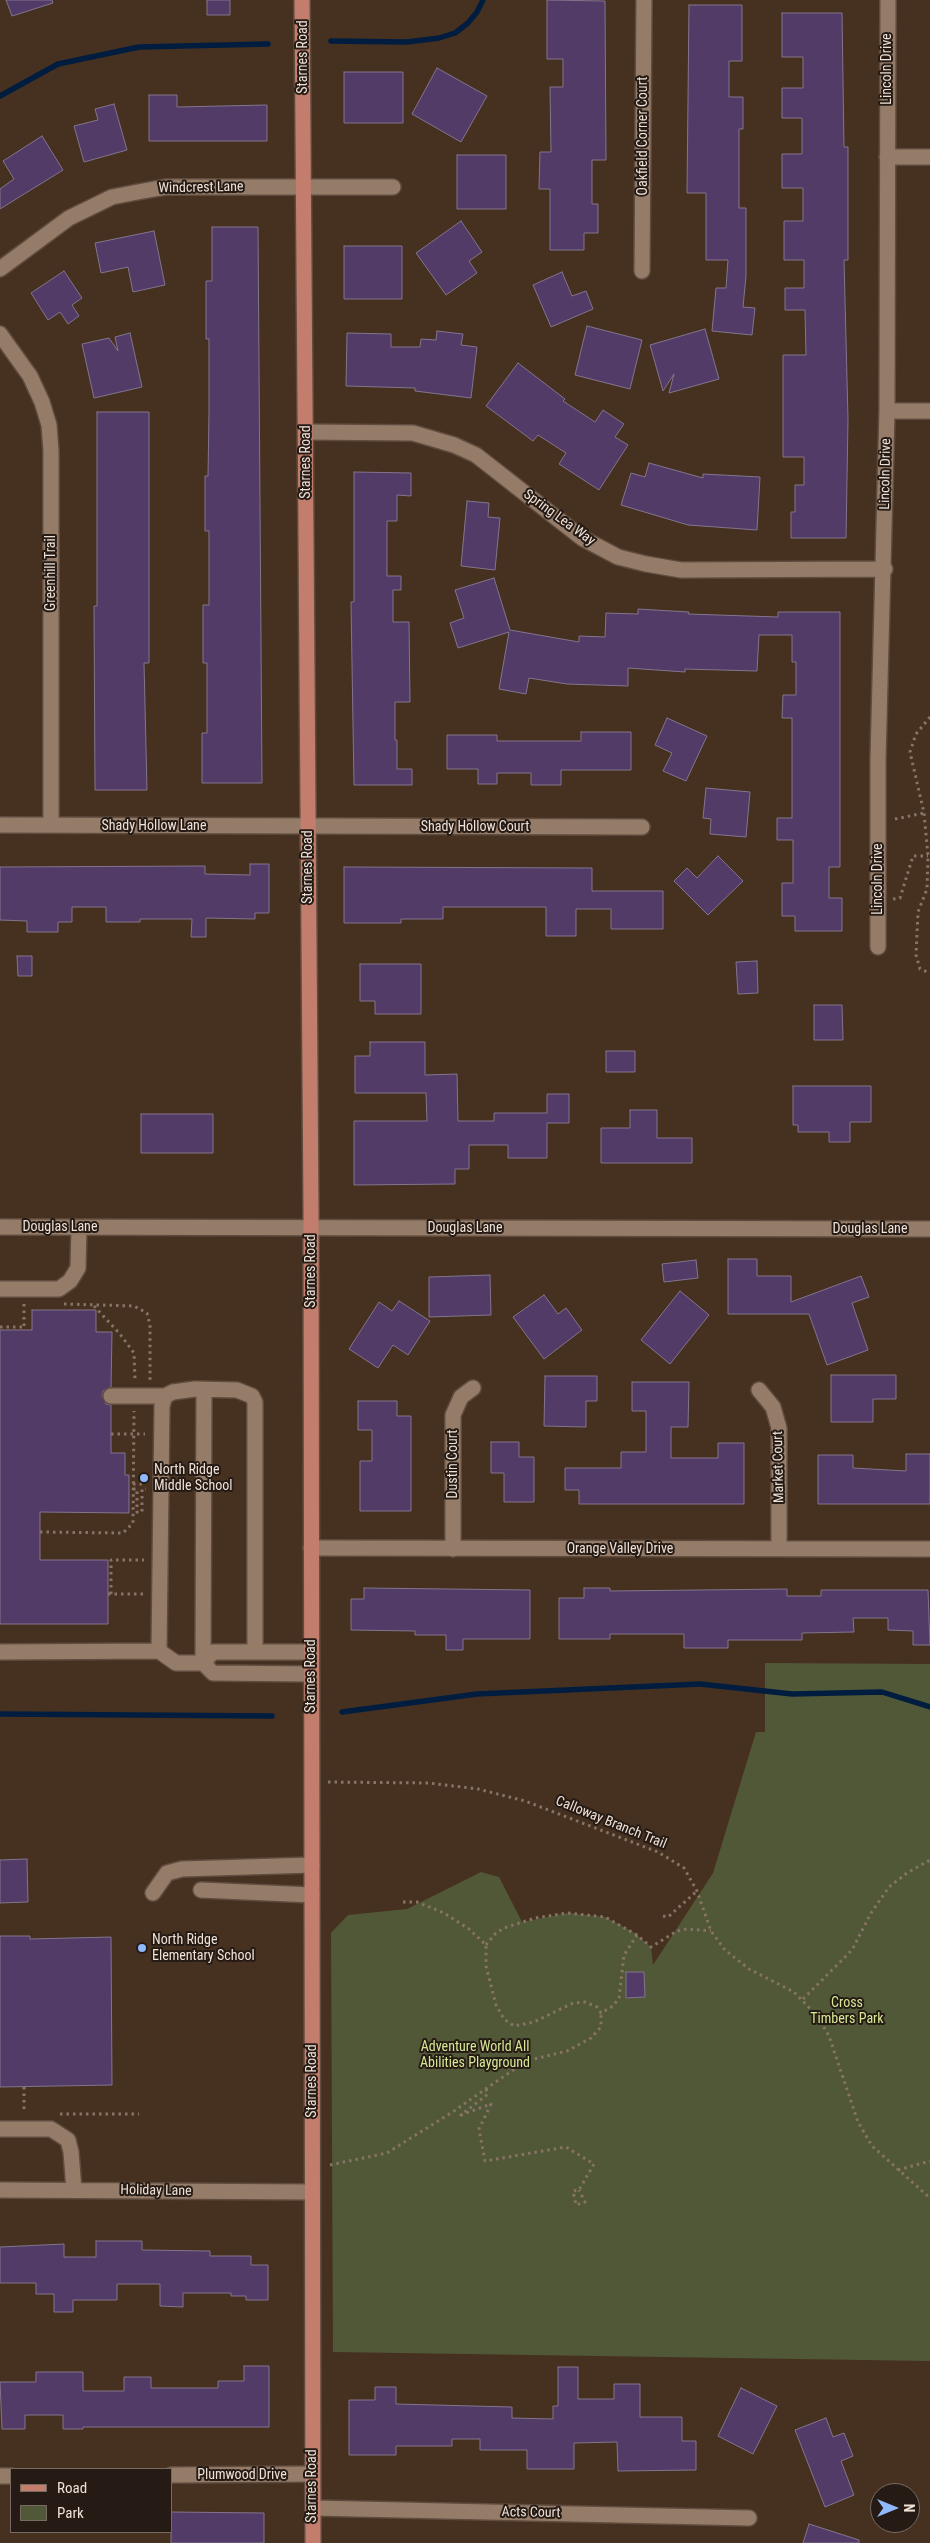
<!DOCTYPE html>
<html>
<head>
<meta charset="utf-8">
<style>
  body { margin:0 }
  #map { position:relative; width:930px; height:2543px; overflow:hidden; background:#463120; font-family:"Roboto Condensed",sans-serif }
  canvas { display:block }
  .legend { position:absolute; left:10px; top:2468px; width:162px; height:65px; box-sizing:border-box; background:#251b14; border:1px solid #766a62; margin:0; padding:6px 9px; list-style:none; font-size:15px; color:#efe1d7 }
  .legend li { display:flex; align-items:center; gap:10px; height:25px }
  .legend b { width:25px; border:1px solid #766a62 }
  .north { position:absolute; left:870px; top:2483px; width:50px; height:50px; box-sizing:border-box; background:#251b14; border:1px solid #766a62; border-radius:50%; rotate:90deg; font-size:14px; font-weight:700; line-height:20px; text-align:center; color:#efe1d7 }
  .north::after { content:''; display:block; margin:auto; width:18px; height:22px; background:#90b8fd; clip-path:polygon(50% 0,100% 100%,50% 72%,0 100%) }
</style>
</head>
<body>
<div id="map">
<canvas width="930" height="2543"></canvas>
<ul class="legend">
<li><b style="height:6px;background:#c37d6d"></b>Road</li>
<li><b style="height:14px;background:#515837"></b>Park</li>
</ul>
<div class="north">N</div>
</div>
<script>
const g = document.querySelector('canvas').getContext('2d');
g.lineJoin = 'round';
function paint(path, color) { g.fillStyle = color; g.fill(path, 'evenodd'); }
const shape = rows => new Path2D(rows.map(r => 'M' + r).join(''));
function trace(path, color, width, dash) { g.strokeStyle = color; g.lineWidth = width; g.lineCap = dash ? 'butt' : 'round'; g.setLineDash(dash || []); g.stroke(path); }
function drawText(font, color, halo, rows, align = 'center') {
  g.font = font + ' "Roboto Condensed",sans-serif'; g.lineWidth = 4; g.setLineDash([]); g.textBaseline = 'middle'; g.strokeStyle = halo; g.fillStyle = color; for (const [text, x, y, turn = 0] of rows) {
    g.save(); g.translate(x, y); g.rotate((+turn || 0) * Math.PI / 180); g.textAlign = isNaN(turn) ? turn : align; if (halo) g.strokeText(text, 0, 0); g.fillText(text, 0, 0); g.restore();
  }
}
const green = shape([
  [765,1663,930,1664,930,2361,333,2352,331,1933,348,1915,407,1909,481,1872,499,1877,522,1922,568,1913,605,1917,633,1932,651,1947,653,1965,713,1873,756,1732,765,1732]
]);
const stream = shape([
  [331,41,407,42,439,38,455,33,468,23,477,12,483,0],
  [0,96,58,64,139,47,268,44],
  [342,1712,477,1694,700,1684,792,1694,882,1692,930,1707],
  [0,1714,272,1716]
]);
const building = shape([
  [6,0,52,0,53,3,12,16,6,0],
  [207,0,230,0,230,15,207,15,207,0],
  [547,0,605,1,606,160,592,160,592,204,598,204,598,233,584,233,584,250,550,250,550,189,539,189,540,152,551,152,550,87,563,87,563,59,547,59,547,0],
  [689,5,742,5,742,61,729,61,729,97,743,97,743,129,739,129,739,208,746,208,746,276,743,307,755,308,752,335,712,331,716,288,726,288,728,260,706,260,706,193,687,193,689,5],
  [782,13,842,13,844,147,848,147,848,260,844,260,848,419,846,538,791,538,791,512,795,512,795,485,804,485,804,457,783,457,783,355,806,355,805,310,785,310,785,288,804,288,804,260,784,260,784,221,803,221,803,188,782,188,782,154,802,154,802,118,782,118,782,88,803,88,803,57,782,57,782,13],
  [437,68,487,96,461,142,412,114,437,68],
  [344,72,403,72,403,123,344,123,344,72],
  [149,95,177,95,177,107,267,105,267,141,149,141,149,95],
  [114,104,127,150,84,162,74,126,98,120,95,109,114,104],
  [42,136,63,170,0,209,0,189,14,179,3,161,42,136],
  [457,155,506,155,506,209,457,209,457,155],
  [461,221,482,252,469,261,477,273,446,295,416,253,461,221],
  [212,227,258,227,262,783,202,783,202,733,207,733,207,663,203,663,203,605,209,605,209,531,205,531,205,476,208,476,209,412,209,339,206,339,206,281,212,281,212,227],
  [154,231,165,285,133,292,128,267,101,273,95,243,154,231],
  [344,246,402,246,402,299,344,299,344,246],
  [64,271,82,298,72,305,79,316,68,324,60,312,48,320,31,293,64,271],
  [562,272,572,296,586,291,593,309,551,327,533,285,562,272],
  [587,326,642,340,630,389,575,375,587,326],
  [705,329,719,379,669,393,674,374,663,391,650,345,705,329],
  [437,331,463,334,461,345,477,347,471,398,415,391,415,388,346,386,347,333,391,334,391,347,420,347,421,339,436,340,437,331],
  [130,333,142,387,94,398,82,344,109,338,118,351,115,337,130,333],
  [518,363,565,399,563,401,595,422,603,410,624,424,615,437,628,445,599,490,559,464,566,453,538,435,533,441,486,406,518,363],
  [97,412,149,412,149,663,144,663,147,790,95,790,94,606,97,606,97,412],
  [649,463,703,478,703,474,760,477,757,530,688,525,621,505,631,473,645,477,649,463],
  [354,472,411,473,411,496,397,495,397,521,387,521,387,576,401,576,401,590,393,590,393,622,409,622,410,702,395,702,395,740,397,740,397,769,412,769,412,785,354,785,351,602,354,602,354,472],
  [467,501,489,503,488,517,500,518,495,570,461,566,467,501],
  [494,578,510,630,579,642,579,636,605,637,606,613,638,614,638,609,689,612,688,614,778,617,778,612,840,612,840,867,829,867,829,898,842,898,842,931,795,931,795,916,782,916,782,883,793,883,793,840,777,840,777,818,792,818,792,718,782,718,783,695,796,695,796,662,792,662,792,635,759,635,757,671,685,669,685,672,628,668,628,686,567,684,529,678,526,694,499,689,509,632,458,648,450,623,464,618,455,590,494,578],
  [667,718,707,736,686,781,663,771,672,753,655,745,667,718],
  [581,732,631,732,631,770,561,770,561,785,531,785,531,773,497,773,497,784,478,784,478,769,447,769,447,735,497,735,497,741,581,741,581,732],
  [706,788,750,792,746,837,710,834,711,819,703,818,706,788],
  [718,856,743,881,708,915,674,881,687,868,697,878,718,856],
  [250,864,269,864,269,913,255,913,255,919,206,918,206,937,191,937,192,919,140,919,140,922,106,922,106,907,72,907,72,922,58,922,58,932,27,932,27,921,0,920,0,867,205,866,205,874,250,875,250,864],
  [344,867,592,868,592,891,663,891,663,929,611,929,611,909,576,909,576,936,546,936,546,907,443,907,443,919,401,919,401,923,344,923,344,867],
  [17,956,32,956,32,976,18,976,17,956],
  [757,961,758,993,738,994,736,962,757,961],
  [360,964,421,964,421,1014,375,1014,375,1001,360,1001,360,964],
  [814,1005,842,1005,843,1040,814,1040,814,1005],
  [370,1042,425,1042,425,1075,457,1074,458,1121,494,1121,494,1113,547,1113,547,1094,569,1094,569,1123,547,1123,547,1158,508,1158,508,1145,469,1145,469,1169,455,1169,455,1184,354,1185,354,1121,427,1121,426,1093,355,1093,355,1056,370,1056,370,1042],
  [606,1051,635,1051,635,1072,606,1072,606,1051],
  [793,1086,871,1086,871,1122,850,1122,850,1142,829,1142,829,1132,798,1132,798,1125,793,1125,793,1086],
  [630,1110,657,1110,657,1138,692,1138,692,1163,601,1163,601,1128,630,1128,630,1110],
  [141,1114,213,1114,213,1153,141,1153,141,1114],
  [728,1259,757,1259,757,1276,791,1276,791,1302,861,1276,869,1297,852,1303,868,1350,827,1365,809,1314,728,1314,728,1259],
  [696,1260,698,1278,664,1282,662,1264,696,1260],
  [490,1275,491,1315,429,1317,429,1277,490,1275],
  [680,1291,709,1315,670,1364,641,1340,680,1291],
  [544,1295,558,1314,566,1308,582,1330,544,1359,513,1317,544,1295],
  [399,1301,430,1321,408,1355,393,1345,378,1368,349,1349,379,1302,392,1311,399,1301],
  [32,1310,96,1310,96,1332,112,1332,111,1387,103,1391,102,1396,106,1404,111,1405,111,1453,125,1453,125,1475,129,1475,129,1513,40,1512,40,1560,108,1560,108,1624,0,1624,0,1330,32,1330,32,1310],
  [831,1375,896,1375,896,1399,873,1399,873,1422,831,1422,831,1375],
  [545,1376,597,1376,597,1401,586,1401,586,1427,544,1426,545,1376],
  [632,1382,689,1382,688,1427,671,1427,671,1458,718,1458,718,1443,744,1443,744,1504,579,1504,579,1490,565,1490,565,1468,621,1468,621,1452,646,1452,646,1411,632,1411,632,1382],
  [358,1401,397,1401,397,1416,411,1416,411,1511,360,1511,360,1461,372,1461,372,1430,358,1430,358,1401],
  [491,1442,519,1442,519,1457,534,1457,534,1502,504,1502,504,1473,491,1473,491,1442],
  [906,1454,930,1454,930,1504,818,1504,818,1455,853,1455,853,1468,906,1471,906,1454],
  [364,1588,530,1590,530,1639,463,1639,463,1650,446,1650,446,1635,415,1635,415,1631,351,1630,351,1599,364,1599,364,1588],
  [584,1588,610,1588,610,1591,787,1589,787,1596,821,1596,821,1590,928,1590,930,1645,913,1645,913,1631,888,1630,888,1618,853,1618,854,1632,802,1633,802,1640,728,1640,728,1648,684,1648,684,1634,610,1634,610,1639,559,1639,559,1598,584,1598,584,1588],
  [27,1859,28,1902,0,1903,0,1860,27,1859],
  [0,1936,30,1936,30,1939,111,1937,112,2085,0,2087,0,1936],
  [626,1972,644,1972,645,1997,626,1998,626,1972],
  [96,2241,142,2241,142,2250,210,2251,210,2256,251,2256,251,2265,268,2265,268,2300,246,2300,246,2296,231,2296,231,2293,183,2293,183,2307,160,2306,160,2284,117,2284,117,2300,73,2300,73,2312,54,2312,54,2294,36,2294,36,2283,0,2283,0,2247,64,2244,64,2257,96,2257,96,2241],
  [244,2366,269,2366,269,2427,83,2427,83,2429,63,2429,63,2415,25,2415,25,2429,2,2429,0,2382,36,2382,36,2372,83,2372,83,2391,124,2391,124,2377,151,2377,151,2388,218,2388,218,2381,244,2381,244,2366],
  [558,2367,578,2367,578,2399,614,2399,614,2384,640,2384,640,2417,682,2417,682,2441,696,2441,696,2470,618,2471,617,2442,574,2443,574,2469,527,2469,527,2450,480,2450,480,2439,452,2439,452,2446,396,2446,396,2455,349,2455,349,2400,375,2400,375,2387,396,2387,396,2404,512,2407,512,2418,553,2419,553,2406,558,2406,558,2367],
  [741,2388,777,2406,753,2454,718,2436,741,2388],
  [826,2418,833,2437,844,2433,853,2456,841,2461,854,2495,825,2507,795,2430,826,2418],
  [171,2512,264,2513,264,2543,171,2543,171,2512],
  [809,2524,859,2540,859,2543,803,2543,809,2524]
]);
const path = shape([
  [930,717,916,734,910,752,924,813,928,856,927,889,918,912,916,955,920,969,930,973],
  [895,819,924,813],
  [893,899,900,898,913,856,928,856],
  [24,1304,24,1330],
  [64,1304,134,1306,147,1313,150,1325,150,1381],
  [94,1306,120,1334,134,1353,135,1380],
  [0,1327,24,1327],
  [111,1434,145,1434],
  [133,1484,145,1484],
  [133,1489,137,1489,137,1512,142,1512,142,1489,146,1489],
  [40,1532,123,1533,133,1523,134,1411],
  [108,1594,145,1594],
  [111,1594,111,1560,144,1560],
  [328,1782,429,1783,478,1789,525,1801,658,1852,684,1868,697,1891,711,1931,725,1950,749,1969,794,1992,818,2017,829,2036,858,2122,872,2146,930,2198],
  [403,1902,417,1902,444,1913,469,1929,486,1945,486,1966,496,2005,504,2019,514,2026,534,2022,573,2003,585,2002,597,2007,601,2013,613,2006,619,1998,624,1955,637,1935,651,1947,677,1931,687,1929,711,1931],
  [663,1916,668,1917,697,1891],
  [486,1945,495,1934,504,1928,535,1918,568,1913,605,1917,637,1935],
  [803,1999,852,1950,871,1913,889,1887,907,1873,930,1860],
  [24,2087,24,2113],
  [486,2089,488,2094,461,2115,491,2104,479,2129,485,2161,566,2147,594,2164,579,2190,573,2191,576,2205,585,2202,579,2190],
  [60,2114,139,2114],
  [330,2165,387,2153,454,2111,526,2061,567,2051,591,2038,601,2027,601,2013],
  [898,2170,930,2161]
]);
const minor = shape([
  [887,157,930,157],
  [0,269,69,218,112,197,143,191,166,187,393,187],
  [642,271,644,0],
  [0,334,30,376,42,402,49,425,51,451,51,825],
  [887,411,930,411],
  [306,432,413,433,454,445,476,455,582,538,618,557,646,564,681,570,885,569],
  [0,825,642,827],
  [878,947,878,759,887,411,888,0],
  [0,1227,930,1229],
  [0,1289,59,1289,70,1281,78,1268,79,1228],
  [759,1390,773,1407,779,1428,779,1549],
  [111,1396,165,1396],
  [311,1548,930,1549],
  [453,1549,453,1415,461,1397,473,1388],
  [159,1651,162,1406,165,1396,173,1392,195,1389,237,1390,252,1396,255,1402,255,1652],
  [0,1652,159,1651,176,1663,203,1663,204,1390],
  [311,1652,213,1652,203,1663,213,1673,311,1674],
  [201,1890,312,1895],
  [153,1893,167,1873,182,1869,312,1865],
  [0,2129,51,2129,68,2140,71,2152,74,2190],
  [0,2190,311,2192],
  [171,2475,312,2474],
  [0,2476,11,2476],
  [313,2508,749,2518]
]);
const major = shape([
  [302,0,311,1207,313,2543]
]);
const markers = [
  [144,1478,5,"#90b8fd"],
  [142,1948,5,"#90b8fd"]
];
const streetNames = [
  ["Starnes Road",303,57,-90],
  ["Lincoln Drive",887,69,-90],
  ["Oakfield Corner Court",643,136,-90],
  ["Windcrest Lane",201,188,-1],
  ["Starnes Road",306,462,-90],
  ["Lincoln Drive",886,474,-89],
  ["Spring Lea Way",559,518,36],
  ["Greenhill Trail",51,573,-90],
  ["Shady Hollow Lane",154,826],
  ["Shady Hollow Court",475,827],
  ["Starnes Road",308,867,-90],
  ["Lincoln Drive",878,879,-90],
  ["Douglas Lane",60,1227],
  ["Douglas Lane",465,1228],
  ["Douglas Lane",870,1229],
  ["Starnes Road",311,1271,-90],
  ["Dustin Court",453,1464,-90],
  ["Market Court",779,1467,-91],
  ["Orange Valley Drive",620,1549],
  ["Starnes Road",311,1676,-90],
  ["Calloway Branch Trail",611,1823,22],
  ["Starnes Road",312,2081,-90],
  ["Holiday Lane",156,2191,1],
  ["Plumwood Drive",242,2475],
  ["Starnes Road",312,2486,-90],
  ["Acts Court",531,2513,1]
];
const poiNames = [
  ["North Ridge",154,1470],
  ["Middle School",154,1486],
  ["North Ridge",152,1940],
  ["Elementary School",152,1956]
];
const parkNames = [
  ["Cross",847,2003],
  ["Timbers Park",847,2019],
  ["Adventure World All",475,2047],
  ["Abilities Playground",475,2063]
];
paint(green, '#515837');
trace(stream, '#001d40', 5.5);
paint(building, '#533b67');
trace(building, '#82758e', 1);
trace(minor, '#5f4c3e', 18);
trace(major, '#5f4c3e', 18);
trace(path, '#877466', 3, [2.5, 4]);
trace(minor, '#957c69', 15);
trace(major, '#c37d6d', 15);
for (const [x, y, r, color] of markers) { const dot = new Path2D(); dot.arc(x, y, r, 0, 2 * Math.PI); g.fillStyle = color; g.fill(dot); trace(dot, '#251b14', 2); }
drawText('14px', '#efe1d7', '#251b14', streetNames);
drawText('14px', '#efe1d7', '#251b14', poiNames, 'left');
drawText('14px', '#d7e895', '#251b14', parkNames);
</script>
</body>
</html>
